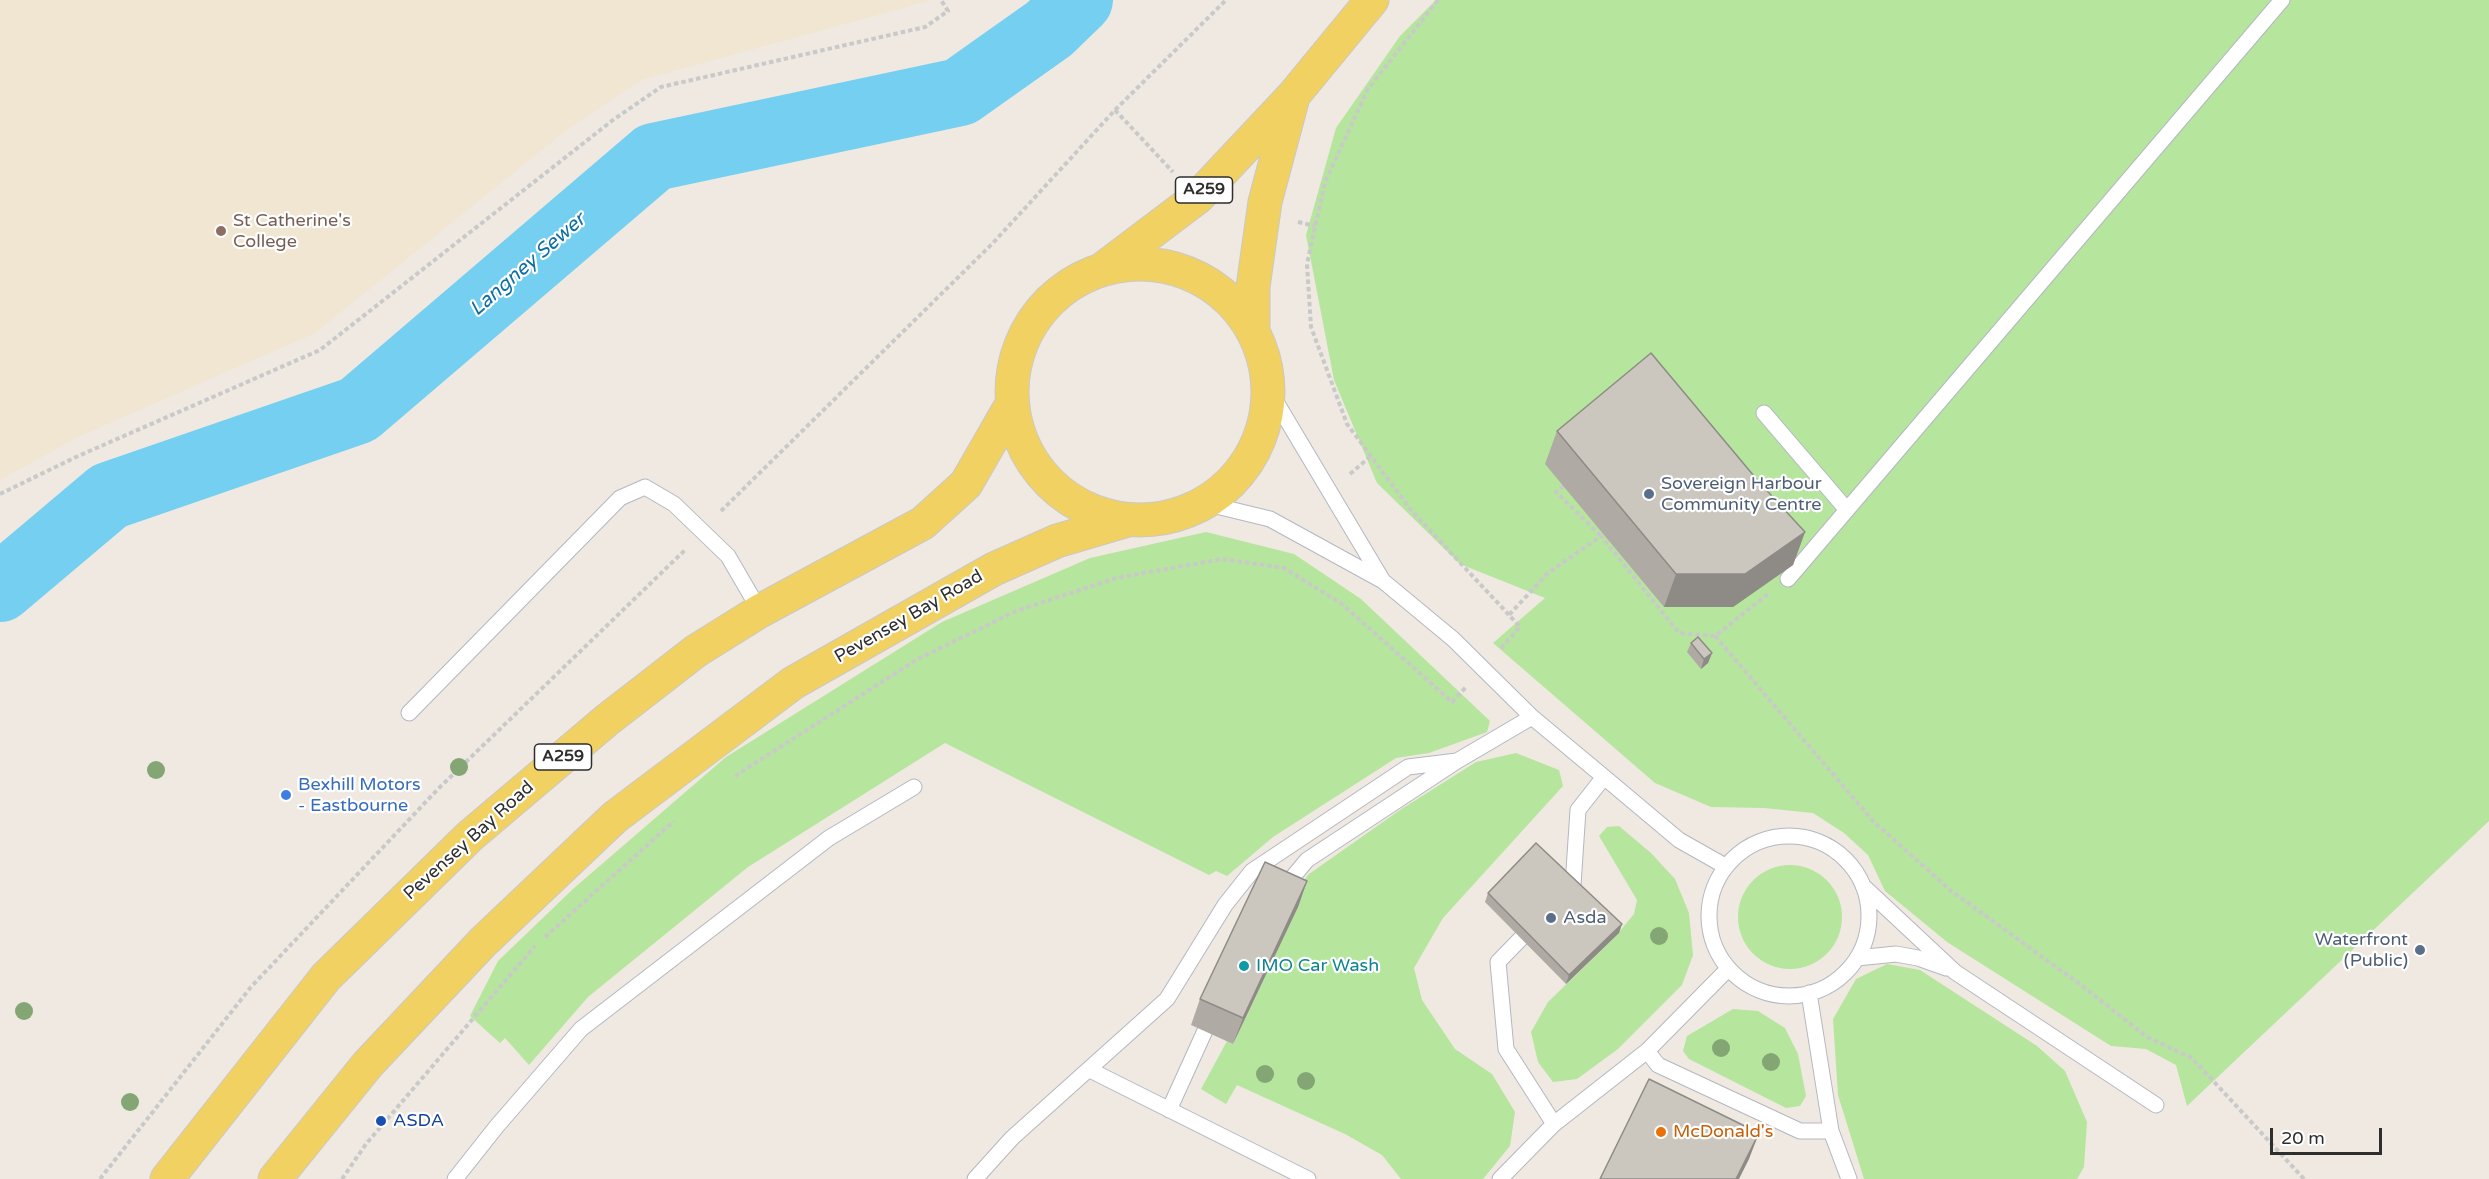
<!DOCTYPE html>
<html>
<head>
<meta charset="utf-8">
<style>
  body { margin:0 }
  #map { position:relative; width:2489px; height:1179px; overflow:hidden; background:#efe9e1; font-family:"Varela Round",sans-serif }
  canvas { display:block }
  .scale { position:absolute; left:2270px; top:1128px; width:112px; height:27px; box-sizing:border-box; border:3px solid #2e2e2e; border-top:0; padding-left:8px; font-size:18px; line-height:21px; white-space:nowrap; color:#2e2e2e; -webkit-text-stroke:4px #fff; paint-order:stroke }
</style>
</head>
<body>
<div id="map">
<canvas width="2489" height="1179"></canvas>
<div class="scale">20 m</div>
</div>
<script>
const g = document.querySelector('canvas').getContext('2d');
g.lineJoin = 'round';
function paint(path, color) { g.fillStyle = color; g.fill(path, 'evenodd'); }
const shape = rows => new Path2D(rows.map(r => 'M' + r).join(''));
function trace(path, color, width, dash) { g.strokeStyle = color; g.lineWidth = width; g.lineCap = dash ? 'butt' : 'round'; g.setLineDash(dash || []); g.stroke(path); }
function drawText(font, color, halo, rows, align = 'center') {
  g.font = font + ' "Varela Round",sans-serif'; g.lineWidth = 4.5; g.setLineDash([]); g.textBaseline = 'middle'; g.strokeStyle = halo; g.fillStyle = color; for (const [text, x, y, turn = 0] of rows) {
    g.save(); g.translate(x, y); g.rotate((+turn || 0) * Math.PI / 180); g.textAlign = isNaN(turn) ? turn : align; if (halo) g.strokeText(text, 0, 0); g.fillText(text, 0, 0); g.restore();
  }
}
const education = shape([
  [0,0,932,0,641,80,568,129,315,333,78,437,0,480]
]);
const green = shape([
  [1436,0,2489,0,2489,821,2187,1106,2176,1065,2146,1049,2111,1046,1947,942,1885,891,1868,855,1844,833,1813,813,1764,808,1711,807,1655,783,1493,643,1545,598,1460,564,1377,483,1334,380,1306,235,1336,128,1400,36],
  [1206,532,1294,554,1361,599,1490,721,1487,732,1429,753,1396,758,1273,837,1227,876,1216,871,1209,875,945,743,748,867,588,997,529,1065,505,1038,500,1043,470,1016,498,961,573,889,726,757,942,622,1090,558],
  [1516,753,1559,770,1563,786,1443,918,1414,968,1422,1000,1455,1049,1492,1074,1515,1112,1510,1146,1483,1179,1401,1179,1382,1155,1345,1134,1237,1085,1226,1104,1201,1089,1227,1041,1233,1044,1298,907,1287,902,1309,874,1400,810,1476,762],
  [1619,826,1651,853,1675,879,1689,913,1693,955,1682,985,1618,1049,1577,1079,1553,1082,1538,1062,1531,1032,1548,1002,1615,937,1634,914,1637,900,1599,836,1607,827],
  '1738 917a52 52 0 1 1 104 0a52 52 0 1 1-104 0Z',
  [1887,964,1920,970,2037,1046,2065,1071,2087,1122,2084,1167,2077,1179,1864,1179,1838,1095,1833,1019,1856,979],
  [1733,1009,1758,1011,1785,1028,1798,1054,1806,1096,1800,1106,1786,1108,1689,1059,1683,1051,1687,1036]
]);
const river = shape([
  [0,588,109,496,358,410,654,157,960,92,1049,29,1079,0]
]);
const path = shape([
  [1438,0,1368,89,1325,182,1307,264,1311,327,1347,424,1411,510,1509,615],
  [1115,110,1173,172],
  [1298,222,1315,226],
  [1350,474,1372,455],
  [1564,486,1556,492,1601,536],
  [0,494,76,457,320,350,613,120,661,87,925,27,948,11,941,0],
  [721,511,993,243,1115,110,1226,0],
  [1715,636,1873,821,1950,890,2081,985,2147,1037,2192,1058,2304,1179],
  [1501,648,1520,627,1509,615,1548,573,1601,536,1679,633,1715,636,1768,594],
  [735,776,916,660,1016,611,1116,578,1222,559,1284,568,1342,604,1452,702,1466,687],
  [545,937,674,821],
  [100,1179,251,987,438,789,685,550],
  [342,1179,366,1144,535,946]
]);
const lane = shape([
  [1269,390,1383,581],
  [1764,413,1847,510],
  [1204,503,1270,519,1383,581,1453,639,1532,717,1604,777,1679,840,1725,866],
  [1788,579,2282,0],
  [409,713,620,498,645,487,674,504,728,556,760,611],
  '1709 916a80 80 0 1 1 160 0a80 80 0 1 1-160 0Z',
  [1863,886,1955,972,2156,1105],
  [1282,890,1307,860,1457,761,1532,717],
  [1563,895,1573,885,1578,810,1604,777],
  [1534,925,1498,962,1506,1049,1554,1124],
  [1857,958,1896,954,1918,958,1946,968],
  [1809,993,1831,1131,1849,1179],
  [1647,1051,1658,1065,1800,1131,1831,1131],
  [1090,1070,1308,1179],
  [1169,1110,1213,1013],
  [455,1179,497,1126,581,1029,829,838,914,787],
  [975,1179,1012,1138,1167,999,1225,905,1252,871,1408,767,1457,761],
  [1500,1179,1554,1124,1647,1051,1727,970]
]);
const primary = shape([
  '1012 392a128 128 0 1 1 256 0a128 128 0 1 1-256 0Z',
  [1104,268,1198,197,1293,96,1372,0],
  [1253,328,1253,287,1265,202,1292,101],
  [167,1179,326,977,470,836,607,720,696,651,760,611,923,523,966,484,1012,404],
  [275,1179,368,1064,483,942,615,817,793,683,994,569,1057,541,1128,520]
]);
const trees = [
  [459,767],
  [156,770],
  [1659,936],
  [24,1011],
  [1721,1048],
  [1771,1062],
  [1265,1074],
  [1306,1081],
  [130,1102]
];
const wall = shape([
  [1557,431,1759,482,1805,532,1793,565,1733,607,1664,607,1545,464],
  [1691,643,1712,653,1708,663,1701,669,1687,652],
  [1307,881,1298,907,1233,1044,1191,1025,1200,999],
  [1488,893,1622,924,1619,933,1566,984,1485,902]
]);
const shadedWall = shape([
  [1805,532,1793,565,1733,607,1664,607,1676,574],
  [1712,653,1708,663,1701,669,1704,659],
  [1307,881,1298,907,1233,1044,1243,1018],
  [1622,924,1619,933,1566,984,1569,975],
  [1759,1133,1749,1159,1739,1179,1736,1179]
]);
const building = shape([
  [1651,353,1759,482,1805,532,1745,574,1676,574,1557,431,1651,353],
  [1698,637,1712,653,1704,659,1691,643,1698,637],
  [1536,843,1622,924,1569,975,1488,893,1536,843],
  [1265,862,1307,881,1243,1018,1200,999,1265,862],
  [1649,1079,1759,1133,1736,1179,1600,1179,1649,1079]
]);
const markers = [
  [221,231,6,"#8d6e63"],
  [1649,494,6,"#5c6f8a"],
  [286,795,6,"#3f7fe0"],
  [1551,918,6,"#5c6f8a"],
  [2420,950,6,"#5c6f8a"],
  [1244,966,6,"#0f9aa8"],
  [381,1121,6,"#1a4fb4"],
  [1661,1132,6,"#e8710a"]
];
const shields = [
  [1204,190,57],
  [563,757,57]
];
const shieldNames = [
  ["A259",1204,190],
  ["A259",563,757]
];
const educationNames = [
  ["St Catherine's",233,221],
  ["College",233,242]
];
const serviceNames = [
  ["Sovereign Harbour",1661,484],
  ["Community Centre",1661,505],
  ["Asda",1563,918],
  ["Waterfront",2408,940,"right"],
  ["(Public)",2408,961,"right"]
];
const streetNames = [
  ["Pevensey Bay Road",909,617,-30],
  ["Pevensey Bay Road",469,841,-42]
];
const shopNames = [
  ["Bexhill Motors",298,785],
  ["- Eastbourne",298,806]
];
const cultureNames = [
  ["IMO Car Wash",1256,966]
];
const transitNames = [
  ["ASDA",393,1121]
];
const foodNames = [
  ["McDonald's",1673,1132]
];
const waterNames = [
  ["Langney Sewer",528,265,-41]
];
paint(education, '#f0e6d1');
paint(green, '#b6e59e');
trace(river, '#75cff0', 68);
trace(lane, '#b4b7c1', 17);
trace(primary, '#c9c9c9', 35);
trace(path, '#c9c9c9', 4, [4.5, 3]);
trace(lane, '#fff', 15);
trace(primary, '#f2d163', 33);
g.fillStyle = '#84a574';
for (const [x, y] of trees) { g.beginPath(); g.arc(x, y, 9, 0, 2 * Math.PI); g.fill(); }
paint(wall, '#afaba4');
paint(shadedWall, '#8e8b86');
paint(building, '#cbc7bf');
trace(building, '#8e8b86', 1.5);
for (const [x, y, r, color] of markers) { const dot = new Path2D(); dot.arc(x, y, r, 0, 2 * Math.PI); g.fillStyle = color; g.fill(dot); trace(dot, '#fff', 2); }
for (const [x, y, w] of shields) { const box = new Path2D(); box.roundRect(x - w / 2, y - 13, w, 26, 4.5); g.fillStyle = '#fff'; g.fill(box); trace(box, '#2e2e2e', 1.5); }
drawText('bold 16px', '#2e2e2e', null, shieldNames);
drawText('18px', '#785e54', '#fff', educationNames, 'left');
drawText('18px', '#4e5e75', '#fff', serviceNames, 'left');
drawText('18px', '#2e2e2e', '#fff', streetNames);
drawText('18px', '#366cbe', '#fff', shopNames, 'left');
drawText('18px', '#0d838f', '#fff', cultureNames, 'left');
drawText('18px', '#164399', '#fff', transitNames, 'left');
drawText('18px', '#c56008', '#fff', foodNames, 'left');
drawText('italic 20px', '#0d6fa3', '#fff', waterNames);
</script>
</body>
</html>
